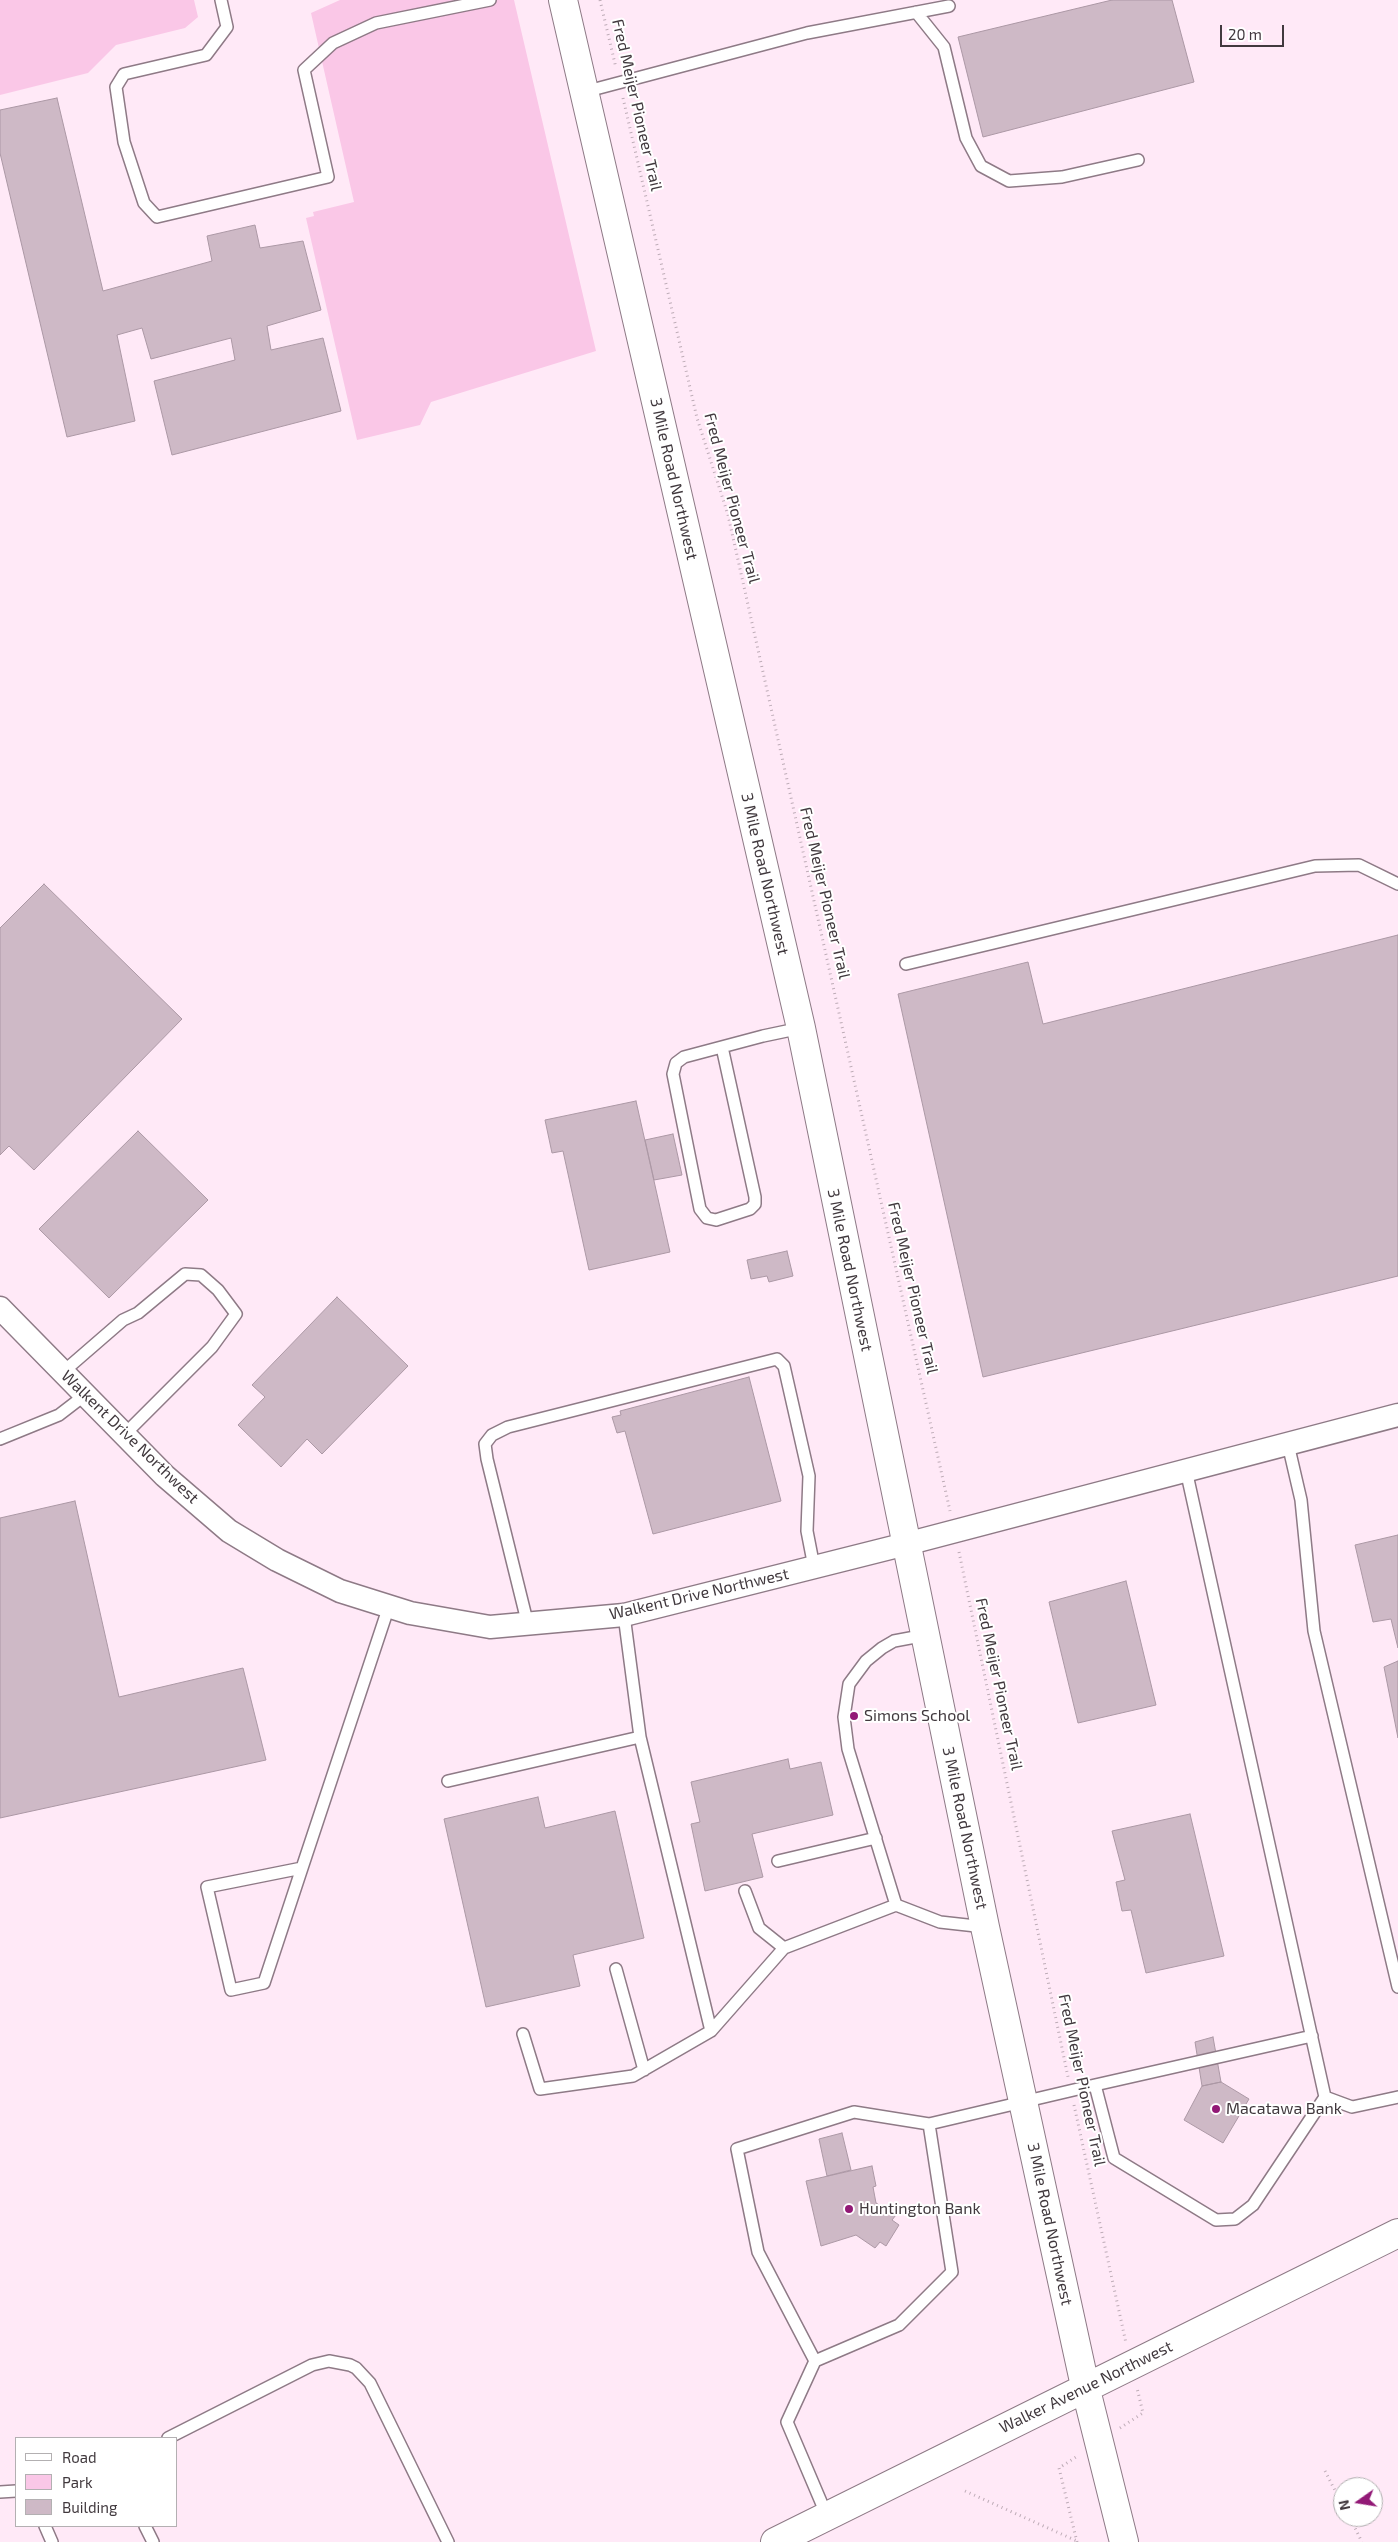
<!DOCTYPE html>
<html>
<head>
<meta charset="utf-8">
<style>
  body { margin:0 }
  #map { position:relative; width:1398px; height:2542px; overflow:hidden; background:#ffe9f7; font-family:"Exo 2",sans-serif }
  canvas { display:block }
  .legend { position:absolute; left:15px; top:2437px; width:162px; height:90px; box-sizing:border-box; background:#fff; border:1px solid #b3b0b2; margin:0; padding:6px 9px; list-style:none; font-size:15px; color:#41393e }
  .legend li { display:flex; align-items:center; gap:10px; height:25px }
  .legend b { width:25px; border:1px solid #b3b0b2 }
  .north { position:absolute; left:1333px; top:2477px; width:50px; height:50px; box-sizing:border-box; background:#fff; border:1px solid #b3b0b2; border-radius:50%; rotate:257deg; font-size:14px; font-weight:700; line-height:20px; text-align:center; color:#41393e }
  .north::after { content:''; display:block; margin:auto; width:18px; height:22px; background:#921976; clip-path:polygon(50% 0,100% 100%,50% 72%,0 100%) }
  .scale { position:absolute; left:1220px; top:25px; width:64px; height:22px; box-sizing:border-box; border:2px solid #41393e; border-top:0; padding-left:6px; font-size:15px; line-height:18px; white-space:nowrap; color:#41393e; -webkit-text-stroke:4px #fff; paint-order:stroke }
</style>
</head>
<body>
<div id="map">
<canvas width="1398" height="2542"></canvas>
<ul class="legend">
<li><b style="height:6px;background:#fff"></b>Road</li>
<li><b style="height:14px;background:#fac7e7"></b>Park</li>
<li><b style="height:14px;background:#ceb9c6"></b>Building</li>
</ul>
<div class="north">N</div>
<div class="scale">20 m</div>
</div>
<script>
const g = document.querySelector('canvas').getContext('2d');
g.lineJoin = 'round';
function paint(path, color) { g.fillStyle = color; g.fill(path, 'evenodd'); }
const shape = rows => new Path2D(rows.map(r => 'M' + r).join(''));
function trace(path, color, width, dash) { g.strokeStyle = color; g.lineWidth = width; g.lineCap = dash ? 'butt' : 'round'; g.setLineDash(dash || []); g.stroke(path); }
function drawText(font, color, halo, rows, align = 'center') {
  g.font = font + ' "Exo 2",sans-serif'; g.lineWidth = 4; g.setLineDash([]); g.textBaseline = 'middle'; g.strokeStyle = halo; g.fillStyle = color; for (const [text, x, y, turn = 0] of rows) {
    g.save(); g.translate(x, y); g.rotate((+turn || 0) * Math.PI / 180); g.textAlign = isNaN(turn) ? turn : align; if (halo) g.strokeText(text, 0, 0); g.fillText(text, 0, 0); g.restore();
  }
}
const green = shape([
  [0,0,194,0,198,17,185,28,116,45,88,73,0,95],
  [340,0,514,0,596,351,431,402,420,425,357,440,306,218,314,216,313,212,354,202,311,13]
]);
const building = shape([
  [1112,0,1172,0,1194,82,983,137,958,37,1112,0],
  [57,98,103,291,212,261,207,236,255,225,260,248,303,241,321,310,267,326,271,350,323,338,341,411,172,455,154,381,235,360,231,338,151,359,142,328,117,335,135,421,67,437,0,153,0,110,57,98],
  [44,884,182,1019,34,1170,9,1146,0,1155,0,928,44,884],
  [1398,935,1398,1276,983,1377,898,994,1028,962,1043,1024,1398,935],
  [636,1101,670,1252,589,1270,563,1151,552,1153,545,1120,636,1101],
  [138,1131,208,1200,109,1298,39,1229,138,1131],
  [673,1134,682,1175,654,1180,645,1140,673,1134],
  [787,1251,793,1276,769,1282,767,1276,751,1279,747,1260,787,1251],
  [337,1297,408,1366,322,1454,307,1439,281,1467,238,1425,265,1397,252,1385,337,1297],
  [749,1377,781,1501,653,1534,625,1431,617,1433,612,1417,621,1415,620,1411,749,1377],
  [75,1501,119,1697,243,1668,266,1760,0,1818,0,1518,75,1501],
  [1398,1535,1398,1648,1391,1619,1373,1622,1355,1545,1398,1535],
  [1126,1581,1156,1705,1078,1723,1049,1602,1126,1581],
  [1398,1661,1398,1738,1384,1667,1398,1661],
  [788,1759,790,1769,821,1762,833,1815,752,1834,763,1877,705,1891,691,1824,700,1822,691,1782,788,1759],
  [538,1797,545,1828,615,1811,644,1938,573,1955,580,1986,486,2007,444,1819,538,1797],
  [1190,1814,1224,1956,1146,1973,1131,1910,1122,1911,1116,1882,1125,1880,1112,1831,1190,1814],
  [1213,2037,1221,2082,1202,2086,1195,2042,1213,2037],
  [1221,2082,1249,2099,1223,2143,1184,2120,1202,2086,1221,2082],
  [842,2133,851,2170,827,2176,819,2139,842,2133],
  [872,2166,876,2186,873,2187,876,2203,896,2215,892,2220,899,2225,886,2246,880,2242,875,2248,856,2235,821,2246,806,2181,872,2166]
]);
const path = shape([
  [600,0,616,68],
  [623,98,697,418,728,515,950,1511],
  [959,1552,1068,2077],
  [1074,2105,1126,2343],
  [1120,2428,1143,2413,1137,2388],
  [1325,2471,1342,2504],
  [965,2491,1077,2541],
  [1353,2524,1362,2542],
  [1077,2542,1059,2468,1079,2455]
]);
const lane = shape([
  [221,0,227,27,206,55,124,74,116,87,124,142,144,203,157,217,328,177,304,70,333,43,376,23,490,0],
  [916,12,944,47,966,138,981,166,1009,181,1062,177,1138,160],
  [584,92,807,33,949,6],
  [906,964,1315,866,1359,865,1398,884],
  [722,1047,755,1197,755,1204,750,1209,716,1220,707,1218,700,1209,673,1074,676,1063,684,1057,763,1036,801,1028],
  [63,1372,123,1320,138,1313,185,1274,201,1275,218,1290,236,1314,212,1347,124,1435],
  [0,1439,59,1415,85,1395],
  [1288,1444,1301,1500,1314,1631,1398,1987],
  [1186,1470,1325,2097],
  [624,1615,640,1737,711,2031],
  [528,1625,487,1459,485,1444,492,1435,508,1427,777,1359,784,1366,809,1476,807,1531,814,1567],
  [926,1635,894,1641,882,1648,866,1661,849,1684,844,1717,848,1749,896,1905,940,1922,985,1927],
  [448,1781,640,1737],
  [778,1861,876,1838],
  [302,1868,207,1887,231,1990,264,1983,302,1868,389,1606],
  [745,1891,759,1928,784,1948],
  [616,1969,644,2070],
  [523,2034,540,2089,633,2076,711,2031,784,1948,896,1905],
  [1095,2085,1312,2036],
  [815,2361,758,2252,737,2149,854,2112,929,2124],
  [168,2438,312,2365,329,2361,350,2365,356,2368,370,2383,448,2542],
  [0,2492,16,2491],
  [827,2516,787,2422,815,2361,899,2325,952,2272,929,2124,1095,2085,1114,2158,1216,2220,1235,2219,1253,2205,1325,2097,1352,2107,1398,2097],
  [45,2526,52,2542],
  [145,2526,153,2542]
]);
const street = shape([
  [0,1308,165,1476,229,1531,277,1560,340,1591,410,1613,490,1627,624,1615,906,1544,1398,1415]
]);
const secondary = shape([
  [563,0,801,1028,985,1927,1085,2386,1124,2542],
  [775,2542,1398,2233]
]);
const markers = [
  [854,1716,5,"#921976"],
  [1216,2109,5,"#921976"],
  [849,2209,5,"#921976"]
];
const streetNames = [
  ["Fred Meijer Pioneer Trail",637,105,77],
  ["3 Mile Road Northwest",674,479,77],
  ["Fred Meijer Pioneer Trail",732,498,75],
  ["3 Mile Road Northwest",765,874,77],
  ["Fred Meijer Pioneer Trail",825,893,77],
  ["3 Mile Road Northwest",850,1270,78],
  ["Fred Meijer Pioneer Trail",913,1288,77],
  ["Walkent Drive Northwest",130,1437,44],
  ["Walkent Drive Northwest",699,1594,-13],
  ["Fred Meijer Pioneer Trail",999,1684,78],
  ["3 Mile Road Northwest",965,1828,78],
  ["Fred Meijer Pioneer Trail",1082,2080,78],
  ["3 Mile Road Northwest",1050,2224,78],
  ["Walker Avenue Northwest",1086,2387,-26]
];
const poiNames = [
  ["Simons School",864,1716],
  ["Macatawa Bank",1226,2109],
  ["Huntington Bank",859,2209]
];
paint(green, '#fac7e7');
paint(building, '#ceb9c6');
trace(building, '#ac98a5', 1);
trace(lane, '#8e7a86', 14);
trace(street, '#8e7a86', 25);
trace(secondary, '#8e7a86', 30);
trace(path, '#beacb7', 3, [1, 4]);
trace(lane, '#fff', 11);
trace(street, '#fff', 22);
trace(secondary, '#fff', 28);
for (const [x, y, r, color] of markers) { const dot = new Path2D(); dot.arc(x, y, r, 0, 2 * Math.PI); g.fillStyle = color; g.fill(dot); trace(dot, '#fff', 2); }
drawText('16px', '#41393e', '#fff', streetNames);
drawText('16px', '#41393e', '#fff', poiNames, 'left');
</script>
</body>
</html>
